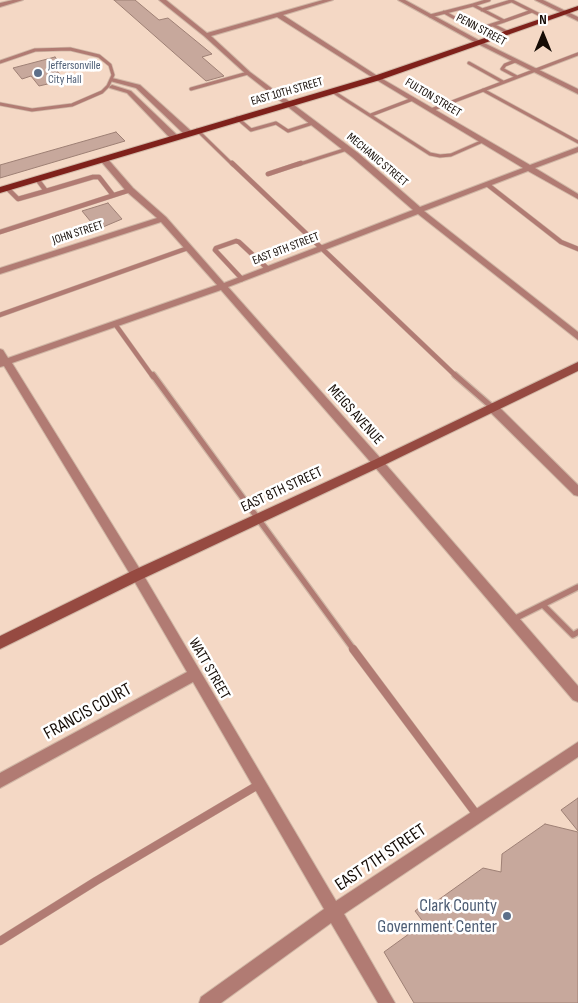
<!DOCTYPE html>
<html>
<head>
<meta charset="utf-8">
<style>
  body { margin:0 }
  #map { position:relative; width:578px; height:1003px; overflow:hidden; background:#f4d8c5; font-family:"Sofia Sans Condensed",sans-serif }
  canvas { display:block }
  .north { position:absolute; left:518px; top:10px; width:50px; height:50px; -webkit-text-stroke:4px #fff; paint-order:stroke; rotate:0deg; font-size:14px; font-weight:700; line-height:20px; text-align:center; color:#150c06 }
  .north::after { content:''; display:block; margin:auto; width:18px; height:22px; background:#150c06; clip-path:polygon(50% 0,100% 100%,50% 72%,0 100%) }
</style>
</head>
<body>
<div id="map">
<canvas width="578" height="1003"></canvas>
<div class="north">N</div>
</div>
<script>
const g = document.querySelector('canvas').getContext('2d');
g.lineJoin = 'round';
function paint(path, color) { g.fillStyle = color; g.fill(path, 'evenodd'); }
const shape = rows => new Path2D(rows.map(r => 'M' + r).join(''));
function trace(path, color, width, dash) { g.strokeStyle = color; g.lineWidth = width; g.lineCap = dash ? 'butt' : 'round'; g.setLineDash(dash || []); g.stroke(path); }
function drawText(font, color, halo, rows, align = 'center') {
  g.font = font + ' "Sofia Sans Condensed",sans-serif'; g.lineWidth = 5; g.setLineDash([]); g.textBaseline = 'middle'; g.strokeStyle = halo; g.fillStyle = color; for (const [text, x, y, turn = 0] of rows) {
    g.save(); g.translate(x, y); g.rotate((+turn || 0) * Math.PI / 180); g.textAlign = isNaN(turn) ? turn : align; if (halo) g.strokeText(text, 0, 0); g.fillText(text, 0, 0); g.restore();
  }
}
const building = shape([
  [114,0,135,0,159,20,168,18,212,54,202,57,224,76,206,81,114,0],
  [55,57,64,68,56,70,65,80,39,86,31,76,22,79,13,68,55,57],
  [116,132,125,141,0,178,0,165,116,132],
  [108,203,122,219,103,227,101,226,96,228,82,211,108,203],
  [578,798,578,831,561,810,578,798],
  [545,824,578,832,578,1003,414,1003,384,952,424,923,415,911,424,904,427,908,483,868,501,872,502,854,545,824]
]);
const serviceFar3 = shape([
  [489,0,473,5,504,21,532,11],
  [510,0,548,19],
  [482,10,511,1],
  [444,12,476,30,504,21],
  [430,16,473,5],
  [493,25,509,33],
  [515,61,505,65,502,69,517,77],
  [0,62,35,50,70,49,99,56,110,65,113,75,108,86,102,92,72,105,32,110,0,104],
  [469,63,503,82],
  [191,89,248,73],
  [483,90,578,142],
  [332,91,430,154,440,156,451,155,483,141],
  [431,110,578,54],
  [371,115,413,99],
  [237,118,251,130,276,123,288,131,313,123],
  [197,130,233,165],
  [297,165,347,149]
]);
const serviceFar2 = shape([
  [232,163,457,377],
  [268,174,301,163],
  [37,179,46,191,93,177,99,177,113,195],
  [488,185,561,242,578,249],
  [7,188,18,199,46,191],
  [0,232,130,190],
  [242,279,215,250,216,248,236,241,239,242,268,269],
  [0,315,188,248],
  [115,324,153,377]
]);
const serviceFar1 = shape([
  [153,375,354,650],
  [455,375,492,407],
  [543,605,573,635,578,632],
  [512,620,578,587]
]);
const service = shape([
  [353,649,477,815],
  [0,941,96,881,258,785]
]);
const minor = shape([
  [13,0,23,0,0,7,0,3,13,0],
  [159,0,166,0,207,33,323,0,333,0,283,15,379,77,530,165,578,147,578,152,535,168,578,194,578,199,528,171,424,211,578,332,578,340,418,214,228,287,382,460,578,686,578,702,573,700,374,466,221,290,12,363,141,571,336,901,578,742,578,757,344,914,395,1003,378,1003,331,923,221,1003,199,1003,201,997,324,909,193,682,0,788,0,773,187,672,133,579,4,366,0,367,0,349,3,350,8,358,217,285,161,222,0,274,0,268,157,218,127,192,99,159,103,157,106,157,133,188,166,217,224,283,413,210,352,157,246,74,204,36,159,0],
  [277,17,375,79,523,168,420,207,358,153,250,72,211,36,277,17],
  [398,0,405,0,482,42,578,89,578,94,478,44,398,0],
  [535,0,543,0,578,17,578,21,535,0],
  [112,78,140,85,191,131,191,135,185,135,136,88,110,81,110,79,112,78],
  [112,85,131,91,177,135,177,139,171,139,127,93,110,88,109,87,112,85],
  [492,403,496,404,578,485,578,496,574,495,488,410,487,407,488,404,492,403]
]);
const secondary = shape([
  [578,362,578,371,382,466,142,579,0,649,0,636,132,571,374,460,578,362]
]);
const primary = shape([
  [578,6,578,10,380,80,0,193,0,187,374,76,578,6]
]);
const markers = [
  [38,73,5,"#5c6f8a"],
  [507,916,5,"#5c6f8a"]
];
const farStreetnames = [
  ["PENN STREET",481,30,28],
  ["EAST 10TH STREET",287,92,-16],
  ["FULTON STREET",433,98,31],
  ["MECHANIC STREET",377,160,40],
  ["JOHN STREET",78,233,-18],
  ["EAST 9TH STREET",286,249,-21]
];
const farServicenames = [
  ["Jeffersonville",48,66],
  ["City Hall",48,80]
];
const streetNames = [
  ["MEIGS AVENUE",355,415,48],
  ["EAST 8TH STREET",282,490,-25],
  ["WATT STREET",209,669,60]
];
const nearStreetnames = [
  ["FRANCIS COURT",88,712,-29],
  ["EAST 7TH STREET",381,858,-34]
];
const nearServicenames = [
  ["Clark County",497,906],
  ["Government Center",497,927]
];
paint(building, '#c7a89c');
trace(building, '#9e8075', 1);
trace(serviceFar3, '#d0b7a6', 4.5);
trace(serviceFar2, '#d0b7a6', 5.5);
trace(serviceFar1, '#d0b7a6', 8);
trace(service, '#d0b7a6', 9);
trace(minor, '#d0b7a6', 2);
trace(secondary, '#d0b7a6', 2);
trace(primary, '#d0b7a6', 2);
trace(serviceFar3, '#b17b73', 3);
trace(serviceFar2, '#b17b73', 4.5);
trace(serviceFar1, '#b17b73', 5.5);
trace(service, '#b17b73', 8);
paint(minor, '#b17b73');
paint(secondary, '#964a41');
paint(primary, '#7f211b');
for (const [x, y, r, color] of markers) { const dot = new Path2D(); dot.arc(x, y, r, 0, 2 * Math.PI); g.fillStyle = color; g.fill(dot); trace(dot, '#fff', 2); }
drawText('12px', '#150c06', '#fff', farStreetnames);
drawText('12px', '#4e5e75', '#fff', farServicenames, 'left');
drawText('15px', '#150c06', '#fff', streetNames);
drawText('18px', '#150c06', '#fff', nearStreetnames);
drawText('18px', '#4e5e75', '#fff', nearServicenames, 'right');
</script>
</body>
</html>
